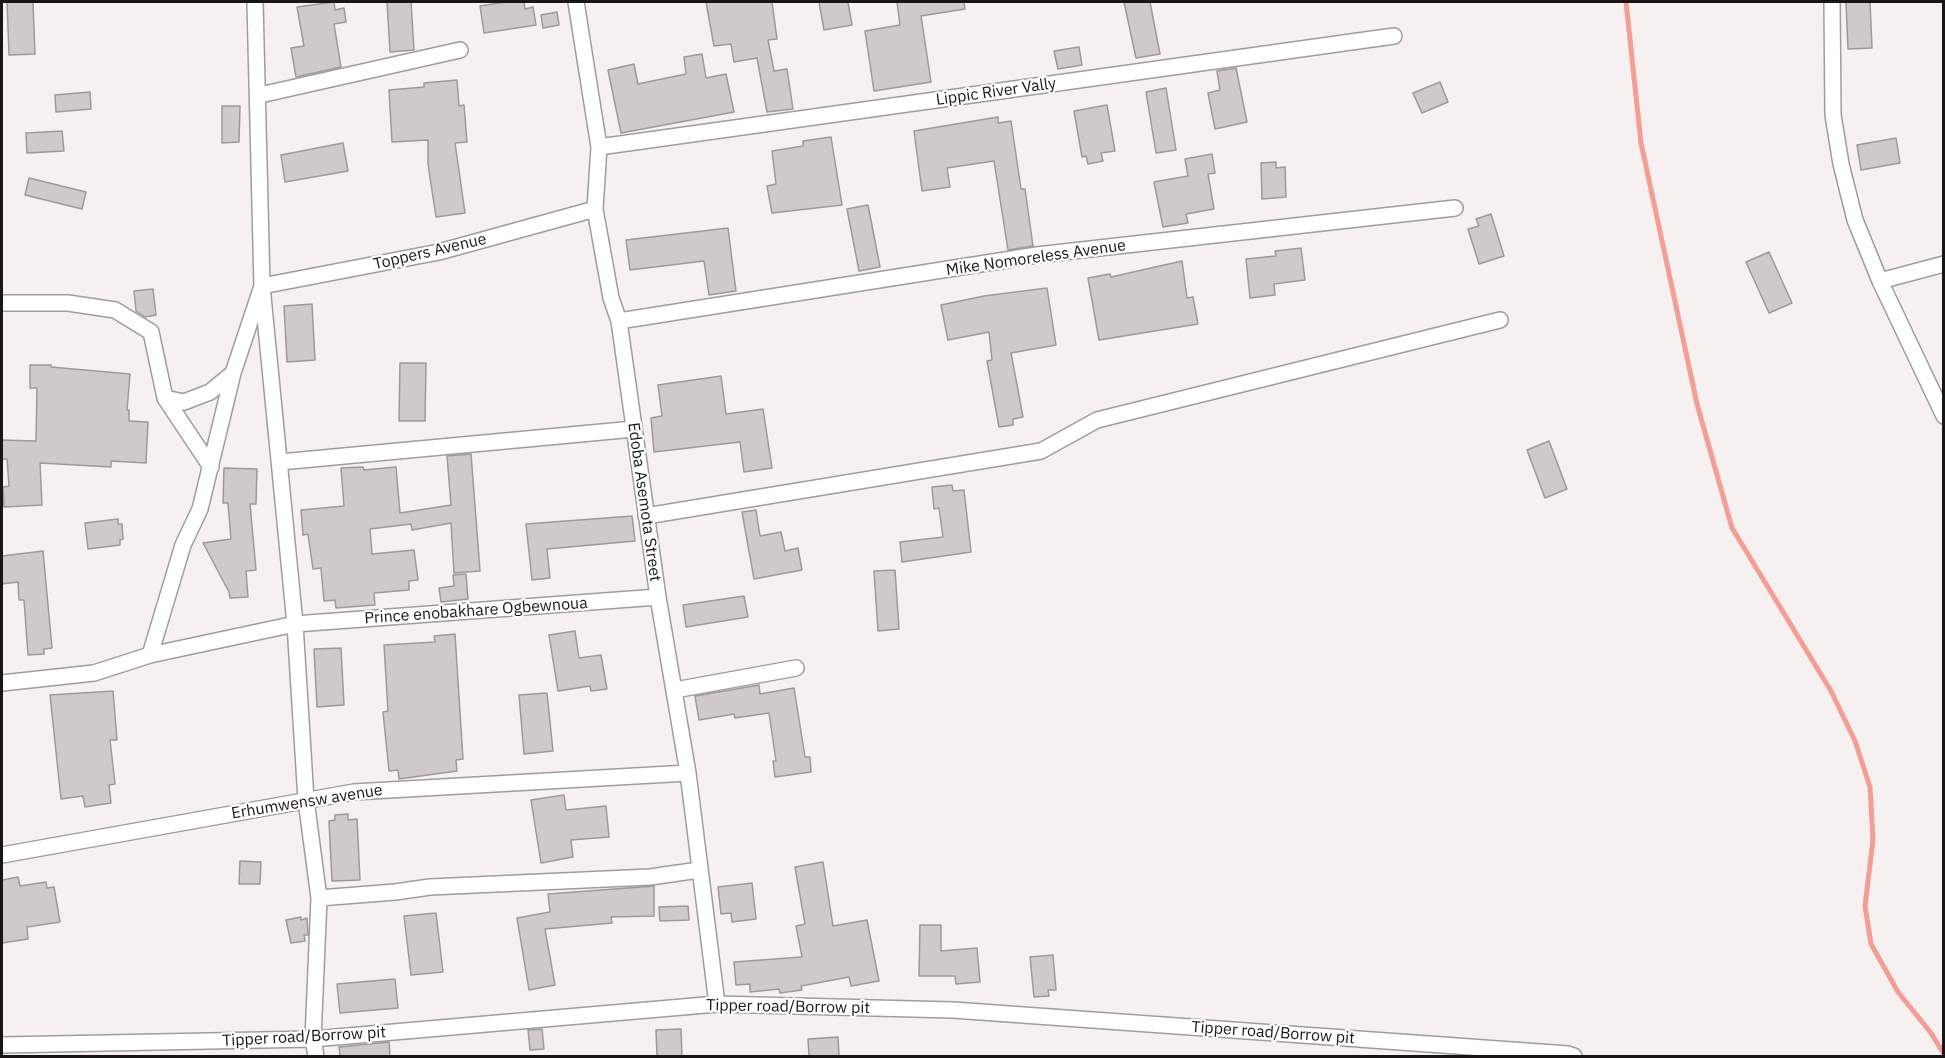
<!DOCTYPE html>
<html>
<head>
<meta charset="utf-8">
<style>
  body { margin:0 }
  #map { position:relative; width:1945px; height:1058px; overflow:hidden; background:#f6f0f0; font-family:"IBM Plex Sans",sans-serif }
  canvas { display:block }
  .frame { position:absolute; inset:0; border:3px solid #181615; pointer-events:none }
</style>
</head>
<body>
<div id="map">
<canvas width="1945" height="1058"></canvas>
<div class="frame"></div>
</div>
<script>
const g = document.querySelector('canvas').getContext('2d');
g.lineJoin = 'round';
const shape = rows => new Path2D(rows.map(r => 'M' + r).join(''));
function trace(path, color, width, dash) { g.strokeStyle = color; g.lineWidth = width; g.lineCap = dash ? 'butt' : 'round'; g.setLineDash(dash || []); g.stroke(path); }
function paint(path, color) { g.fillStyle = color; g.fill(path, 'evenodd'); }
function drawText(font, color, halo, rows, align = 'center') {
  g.font = font + ' "IBM Plex Sans",sans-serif'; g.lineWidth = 4.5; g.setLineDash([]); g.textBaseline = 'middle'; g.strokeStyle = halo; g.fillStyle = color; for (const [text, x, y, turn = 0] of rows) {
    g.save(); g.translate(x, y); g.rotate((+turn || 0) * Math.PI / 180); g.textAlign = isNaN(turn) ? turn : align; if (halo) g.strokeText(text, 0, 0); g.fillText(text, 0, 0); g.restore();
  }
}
const stream = shape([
  [1626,2,1641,143,1697,404,1732,528,1831,691,1855,741,1870,787,1873,840,1865,906,1871,944,1898,992,1931,1033,1944,1054]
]);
const building = shape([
  [7,2,33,2,35,54,9,55,7,2],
  [334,2,335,10,344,8,346,22,334,24,341,67,296,77,291,48,304,46,297,7,334,2],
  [387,2,411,2,414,50,390,52,387,2],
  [506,2,524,2,525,9,533,7,536,25,484,33,480,6,506,2],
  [706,2,772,2,777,39,768,40,774,71,787,69,793,109,767,112,757,58,734,62,731,44,714,46,706,2],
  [819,2,848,2,852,25,824,30,819,2],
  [897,2,964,2,965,9,921,16,931,82,874,91,865,31,900,25,897,2],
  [1124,2,1150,2,1160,54,1136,58,1124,2],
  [1846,2,1870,2,1872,48,1848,49,1846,2],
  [557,12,559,25,543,28,541,15,557,12],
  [1079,47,1082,65,1058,69,1054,51,1079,47],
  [702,54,706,78,726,74,734,112,621,133,608,70,634,64,638,84,686,74,684,57,702,54],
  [1236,68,1247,122,1215,129,1208,93,1220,90,1217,71,1236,68],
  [457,80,459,106,464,105,467,142,455,143,465,213,436,217,428,164,428,140,392,142,389,90,424,87,424,83,457,80],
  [1440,82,1448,102,1422,113,1413,93,1440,82],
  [1166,88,1176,150,1156,153,1146,92,1166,88],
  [90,92,91,109,56,112,55,95,90,92],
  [1107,105,1115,151,1101,153,1103,161,1088,164,1086,156,1082,157,1074,111,1107,105],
  [222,106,240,106,239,142,222,143,222,106],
  [998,117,998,123,1011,121,1021,189,1025,189,1033,246,1008,250,994,161,947,168,950,187,922,191,914,131,998,117],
  [62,131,64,151,27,153,26,133,62,131],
  [831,137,842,205,772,213,767,186,776,184,772,151,803,146,803,141,831,137],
  [1896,138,1900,163,1861,170,1857,145,1896,138],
  [343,143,348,171,285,182,281,155,343,143],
  [1212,154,1215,173,1208,174,1214,209,1186,214,1188,223,1163,227,1154,182,1188,176,1185,159,1212,154],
  [1276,162,1276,168,1285,167,1286,197,1262,199,1261,163,1276,162],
  [29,178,86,192,82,209,25,195,29,178],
  [868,205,880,267,859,271,847,209,868,205],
  [1491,214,1504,256,1479,264,1468,229,1479,226,1476,219,1491,214],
  [728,228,736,291,709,295,704,261,630,270,626,240,728,228],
  [1301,248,1305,280,1274,284,1275,295,1250,298,1246,259,1276,256,1275,251,1301,248],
  [1769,252,1792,303,1769,313,1746,262,1769,252],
  [1182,261,1187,298,1193,297,1198,324,1099,340,1088,278,1110,274,1111,277,1182,261],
  [1047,288,1056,345,1011,353,1023,417,1013,419,1013,425,999,427,987,361,992,360,989,332,948,340,941,305,984,296,1047,288],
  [153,289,156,315,145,317,136,311,134,291,153,289],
  [312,304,315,360,287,362,284,306,312,304],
  [400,363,426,363,425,421,399,421,400,363],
  [30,365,51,365,51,367,130,374,127,410,129,410,129,421,148,422,146,463,111,461,111,467,40,463,42,505,4,507,3,487,9,486,7,459,2,459,2,440,36,441,37,388,30,388,30,365],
  [721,376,726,414,763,409,772,468,744,472,740,442,654,452,651,418,662,416,658,385,721,376],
  [1549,441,1567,489,1545,498,1527,450,1549,441],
  [471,454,480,571,454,573,451,523,412,530,411,524,370,529,372,554,414,550,418,580,409,581,409,590,374,593,375,605,336,608,335,600,324,601,321,568,313,569,308,534,303,535,301,510,344,506,341,468,363,467,364,470,396,467,400,513,451,505,447,456,471,454],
  [224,468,257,469,256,504,250,504,256,570,246,571,248,597,230,598,229,592,203,543,231,539,228,503,223,503,224,468],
  [952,485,953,491,964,490,971,552,902,562,900,542,943,537,939,508,934,509,932,487,952,485],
  [756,510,760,536,781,532,785,551,798,548,802,570,754,579,742,512,756,510],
  [632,516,635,541,547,549,550,578,532,580,526,524,632,516],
  [118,519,118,524,122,524,123,539,120,540,120,545,88,549,85,523,118,519],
  [43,551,52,648,44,649,44,654,28,655,24,600,19,600,18,582,2,584,2,556,43,551],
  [895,570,899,629,878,631,874,571,895,570],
  [466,574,468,599,441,602,439,588,454,586,453,575,466,574],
  [744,596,748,617,686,627,683,605,744,596],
  [575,631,579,658,601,655,607,689,591,691,590,686,558,691,549,635,575,631],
  [455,634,463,759,456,760,457,771,399,779,398,770,389,771,383,712,388,711,384,645,435,642,434,636,455,634],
  [341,648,344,705,317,707,314,649,341,648],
  [759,685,760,694,794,688,805,757,810,757,811,772,775,777,773,761,776,761,769,713,735,718,734,714,699,720,695,696,759,685],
  [113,691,117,740,110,740,115,784,109,785,111,803,85,807,83,796,61,799,50,695,113,691],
  [547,693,553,751,524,754,519,695,547,693],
  [564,795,566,810,606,806,609,837,571,840,573,857,541,863,531,800,564,795],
  [348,814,348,820,357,819,360,880,332,881,329,821,335,820,335,815,348,814],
  [240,861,261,862,260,884,239,884,240,861],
  [823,862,833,926,867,920,879,981,851,986,849,977,801,986,802,990,780,993,779,989,750,992,750,984,736,985,734,962,802,957,796,926,805,924,795,867,823,862],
  [18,877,20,886,46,882,47,888,54,887,60,922,27,927,28,939,2,943,2,880,18,877],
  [752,883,756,919,732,922,731,913,721,914,718,887,752,883],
  [654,886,654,916,611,917,612,923,545,929,555,985,529,990,517,918,550,912,548,894,654,886],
  [688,906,689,920,660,921,659,907,688,906],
  [436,913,443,972,411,975,404,916,436,913],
  [301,917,301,920,307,918,308,935,304,935,305,941,291,943,286,920,301,917],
  [920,925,941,925,941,951,977,948,980,982,956,984,955,976,919,976,920,925],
  [1053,955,1056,990,1048,990,1049,996,1034,997,1030,957,1053,955],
  [395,979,398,1008,340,1013,337,984,395,979],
  [542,1029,544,1049,530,1050,528,1030,542,1029],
  [681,1029,682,1056,657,1056,656,1030,681,1029],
  [838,1037,839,1056,809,1056,808,1039,838,1037],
  [389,1042,390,1056,340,1056,339,1047,389,1042]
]);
const minor = shape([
  [255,2,262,286,295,624,306,800,319,898,313,1039,316,1056],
  [576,2,599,147,595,209,611,298,619,321,658,597,688,773,717,1004],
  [1832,2,1833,115,1841,164,1855,220,1880,281,1944,416],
  [260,95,460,50],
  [599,147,1394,36],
  [1880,281,1944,264],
  [2,303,68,303,115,310,151,332,165,398,211,467],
  [619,321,1037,255,1455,208],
  [165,398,184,402,210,392,233,373],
  [280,462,634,429],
  [646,516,1041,451,1097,420,1500,320],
  [150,655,183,545,200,509,233,373,262,286,439,252,595,209],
  [2,683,94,673,150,655,295,624,658,597],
  [675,690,796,668],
  [2,855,354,792,688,773],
  [319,898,395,892,430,887,650,877,699,870],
  [2,1045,313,1039,717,1004,953,1010,1568,1054,1574,1056]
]);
const streetNames = [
  ["Lippic River Vally",996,92,-8],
  ["Toppers Avenue",430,252,-13],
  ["Mike Nomoreless Avenue",1036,258,-8],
  ["Edoba Asemota Street",644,502,82],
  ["Prince enobakhare Ogbewnoua",476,611,-4],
  ["Erhumwensw avenue",307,802,-9],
  ["Tipper road/Borrow pit",788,1007,1],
  ["Tipper road/Borrow pit",1273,1033,4],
  ["Tipper road/Borrow pit",304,1037,-3]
];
trace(stream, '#f49d94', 5);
paint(building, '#cfcac9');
trace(building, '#9e9998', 1.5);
trace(minor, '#a19c9c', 18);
trace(minor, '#fff', 15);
drawText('16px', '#181615', '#fff', streetNames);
</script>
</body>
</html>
